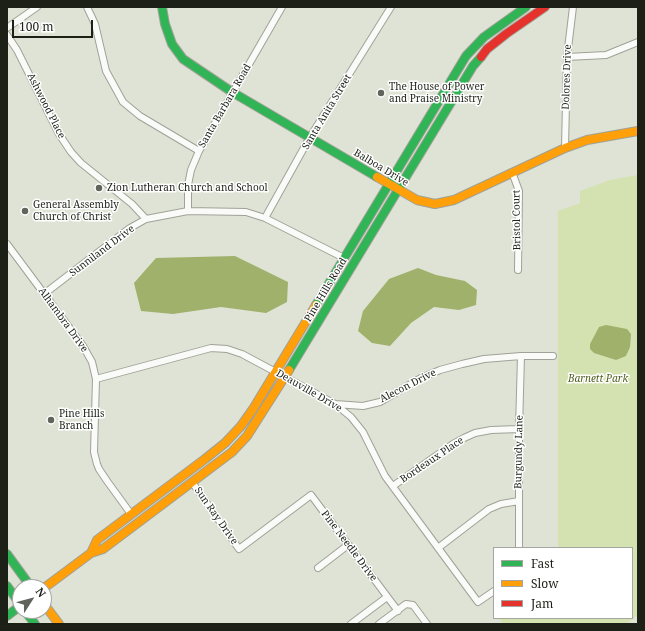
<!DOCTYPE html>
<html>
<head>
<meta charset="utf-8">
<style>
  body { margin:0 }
  #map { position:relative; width:645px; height:631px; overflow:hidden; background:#dfe3d5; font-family:"Noto Serif",serif }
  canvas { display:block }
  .frame { position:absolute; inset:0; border:8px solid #1d2017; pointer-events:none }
  .legend { position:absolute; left:493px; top:547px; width:140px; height:72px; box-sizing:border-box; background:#fff; border:1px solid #a5a6a2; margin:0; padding:5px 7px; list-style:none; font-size:12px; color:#1d2017 }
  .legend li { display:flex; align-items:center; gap:8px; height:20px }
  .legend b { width:20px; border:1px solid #a5a6a2 }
  .north { position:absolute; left:12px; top:579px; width:40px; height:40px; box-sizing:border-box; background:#fff; border:1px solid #a5a6a2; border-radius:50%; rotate:54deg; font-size:11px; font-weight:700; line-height:16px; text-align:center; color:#1d2017 }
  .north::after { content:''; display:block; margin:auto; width:14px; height:18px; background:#61645a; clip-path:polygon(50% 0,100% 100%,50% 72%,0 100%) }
  .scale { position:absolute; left:12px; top:20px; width:81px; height:18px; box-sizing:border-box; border:2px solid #1d2017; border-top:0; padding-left:5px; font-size:12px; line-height:14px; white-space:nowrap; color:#1d2017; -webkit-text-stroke:3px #fff; paint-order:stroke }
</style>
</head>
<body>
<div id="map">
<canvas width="645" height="631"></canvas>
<div class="frame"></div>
<ul class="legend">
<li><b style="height:5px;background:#30b455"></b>Fast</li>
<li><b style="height:5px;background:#ff9f0a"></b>Slow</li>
<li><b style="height:5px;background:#e5322d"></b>Jam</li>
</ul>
<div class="north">N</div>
<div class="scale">100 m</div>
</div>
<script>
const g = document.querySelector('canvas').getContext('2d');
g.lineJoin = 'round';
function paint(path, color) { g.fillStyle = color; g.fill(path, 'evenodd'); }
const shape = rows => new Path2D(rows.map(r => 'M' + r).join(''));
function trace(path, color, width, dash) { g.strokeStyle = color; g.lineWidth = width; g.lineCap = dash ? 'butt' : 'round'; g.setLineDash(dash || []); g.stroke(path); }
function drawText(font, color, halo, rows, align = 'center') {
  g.font = font + ' "Noto Serif",serif'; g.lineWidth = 3; g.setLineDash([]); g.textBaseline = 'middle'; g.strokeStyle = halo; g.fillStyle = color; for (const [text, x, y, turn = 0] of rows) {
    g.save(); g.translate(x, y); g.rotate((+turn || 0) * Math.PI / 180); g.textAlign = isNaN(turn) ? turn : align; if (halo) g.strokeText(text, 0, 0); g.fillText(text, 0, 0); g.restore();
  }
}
const green = shape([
  [638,175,638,615,626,624,503,624,498,618,632,618,632,548,558,548,558,211,580,203,580,191,610,180]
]);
const water = shape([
  [235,256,288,282,287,302,266,313,221,307,173,314,141,311,134,283,156,258],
  [418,268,436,275,465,281,477,290,476,305,459,310,434,307,411,323,390,346,372,343,358,331,363,311,389,279],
  [606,325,627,329,631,334,630,347,626,356,616,360,594,353,590,349,590,344,599,327]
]);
const street = shape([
  [87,7,95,24,106,71,123,102,140,116,199,151],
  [7,28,37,7],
  [7,35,17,50,59,134,71,152,81,163,132,204,146,219],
  [567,57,606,55,638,42],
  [565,148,567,57,573,7],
  [512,172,519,191,518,270],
  [188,211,188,185,191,170,199,151,282,7],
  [265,218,310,137,391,7],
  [7,244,83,346,92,362,96,379,94,452,97,464,99,469,107,481,131,514],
  [44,294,130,228,146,219,188,211,246,212,265,218,344,258],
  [96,379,211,348,227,349,242,354,285,377,335,404,351,417,363,432,385,476,478,602,494,591],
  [335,404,363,406,380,402,421,378,440,370,462,364,484,359,521,356,553,356],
  [192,482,239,549,311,495,398,611],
  [393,486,453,444,464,438,475,433,491,430,519,429],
  [438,548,489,509,501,504,519,501],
  [519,548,519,429,521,356],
  [318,568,348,545],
  [351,624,387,597],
  [379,624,406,604,413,605,427,624]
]);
const fast = shape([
  [162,7,165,24,172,44,183,59,232,92,377,177],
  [316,305,466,56,484,37,526,7],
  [289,370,473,66,481,57],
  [7,554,31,587],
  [7,586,20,604],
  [25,611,35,624],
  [7,616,20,606]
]);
const slow = shape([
  [377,177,417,200,435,204,454,200,565,148,587,140,638,131],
  [91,553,97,540,205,459,225,443,241,426,253,409,316,305],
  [44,588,91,553,103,549,232,452,247,436,289,370],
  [44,604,59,624]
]);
const jam = shape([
  [481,57,487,49,506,34,545,7]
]);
const markers = [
  [381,93,4,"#61645a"],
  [99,188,4,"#61645a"],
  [25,211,4,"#61645a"],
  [51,420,4,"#61645a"]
];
const streetNames = [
  ["Dolores Drive",567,77,-88],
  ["Ashwood Place",46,106,63],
  ["Santa Barbara Road",225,106,-60],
  ["Santa Anita Street",327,112,-59],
  ["Balboa Drive",381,168,31],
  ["Bristol Court",517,220,-91],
  ["Sunniland Drive",102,251,-37],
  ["Pine Hills Road",326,290,-59],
  ["Alhambra Drive",63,320,54],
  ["Alecon Drive",408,386,-27],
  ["Deauville Drive",309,391,30],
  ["Burgundy Lane",519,452,-89],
  ["Bordeaux Place",432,460,-34],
  ["Sun Ray Drive",216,516,55],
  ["Pine Needle Drive",349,546,53]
];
const poiNames = [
  ["The House of Power",389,87],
  ["and Praise Ministry",389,99],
  ["Zion Lutheran Church and School",107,188],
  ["General Assembly",33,205],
  ["Church of Christ",33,217],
  ["Pine Hills",59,414],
  ["Branch",59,426]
];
const parkNames = [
  ["Barnett Park",598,379]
];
paint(green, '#d3e2b0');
paint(water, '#9fb16b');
trace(street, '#9fa297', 8);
trace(fast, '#9fa297', 10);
trace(slow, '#9fa297', 10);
trace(jam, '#9fa297', 10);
trace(street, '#fafbf9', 6);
trace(fast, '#30b455', 8);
trace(slow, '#ff9f0a', 8);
trace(jam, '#e5322d', 8);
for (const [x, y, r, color] of markers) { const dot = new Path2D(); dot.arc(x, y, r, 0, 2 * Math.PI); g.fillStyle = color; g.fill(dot); trace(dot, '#fff', 1.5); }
drawText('10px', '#1d2017', '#fff', streetNames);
drawText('10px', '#1d2017', '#fff', poiNames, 'left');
drawText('italic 10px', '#4f5f1e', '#fff', parkNames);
</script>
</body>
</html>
